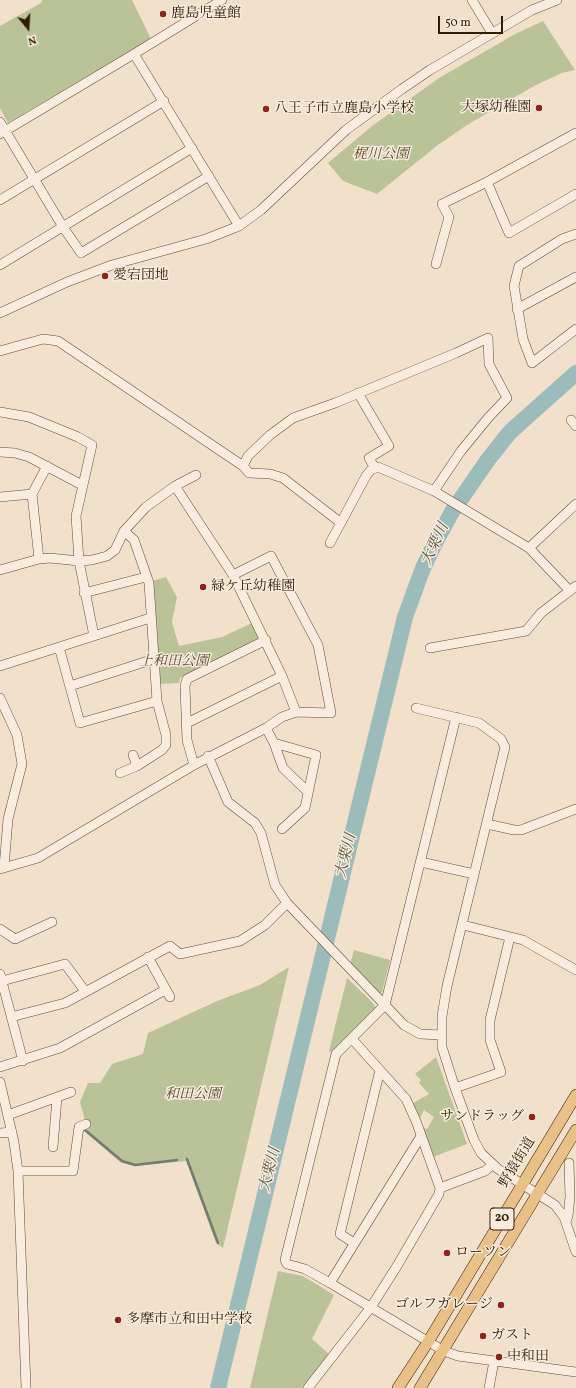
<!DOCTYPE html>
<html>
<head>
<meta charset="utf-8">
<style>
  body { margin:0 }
  #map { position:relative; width:576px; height:1388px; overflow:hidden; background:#f2e1ca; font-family:Vollkorn,serif }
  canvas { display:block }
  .north { position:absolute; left:8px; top:8px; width:40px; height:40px; -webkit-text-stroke:3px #f7ecdd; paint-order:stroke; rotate:162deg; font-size:11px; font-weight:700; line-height:16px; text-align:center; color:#341b04 }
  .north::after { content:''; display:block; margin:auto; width:14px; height:18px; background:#341b04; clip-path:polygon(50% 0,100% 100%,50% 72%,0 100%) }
  .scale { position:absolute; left:438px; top:16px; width:65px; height:18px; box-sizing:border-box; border:2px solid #341b04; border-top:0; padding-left:5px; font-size:12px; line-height:14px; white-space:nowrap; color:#341b04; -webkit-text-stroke:3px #f7ecdd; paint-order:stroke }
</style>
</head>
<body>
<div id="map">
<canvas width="576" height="1388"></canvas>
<div class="north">N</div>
<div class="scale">50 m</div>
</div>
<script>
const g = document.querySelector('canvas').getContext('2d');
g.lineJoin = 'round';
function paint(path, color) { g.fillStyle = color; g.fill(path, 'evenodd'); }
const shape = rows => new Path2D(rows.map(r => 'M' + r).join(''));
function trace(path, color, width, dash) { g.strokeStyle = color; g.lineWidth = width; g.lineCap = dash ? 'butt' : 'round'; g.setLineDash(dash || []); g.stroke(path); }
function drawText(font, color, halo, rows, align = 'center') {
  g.font = font + ' Vollkorn,"Noto Serif JP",serif'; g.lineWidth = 3; g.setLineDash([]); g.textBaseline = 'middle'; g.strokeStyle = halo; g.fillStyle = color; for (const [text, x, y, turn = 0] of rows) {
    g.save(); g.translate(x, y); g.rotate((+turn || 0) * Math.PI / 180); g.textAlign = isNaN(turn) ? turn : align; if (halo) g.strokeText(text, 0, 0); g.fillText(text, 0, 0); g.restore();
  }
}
const green = shape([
  [42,0,132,0,151,39,8,123,0,108,0,26,41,3],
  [543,21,575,70,562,73,534,86,467,125,438,145,377,194,343,181,328,163,372,126,439,78,515,34],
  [166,577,177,597,172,622,179,646,222,637,252,623,259,636,257,640,180,678,179,683,159,684,152,581],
  [354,950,390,960,382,992,379,994,350,965],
  [289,967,223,1248,216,1243,186,1161,136,1166,121,1163,84,1131,86,1124,80,1102,88,1083,100,1083,112,1064,143,1054,148,1033,217,1001,260,985],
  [347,978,371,1001,377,1009,331,1052,329,1051],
  [436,1057,467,1144,433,1157,421,1127,427,1129,434,1117,424,1110,419,1120,412,1104,429,1094,419,1083,421,1080,415,1074],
  [278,1271,303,1276,334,1295,312,1339,329,1354,302,1388,250,1388]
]);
const stream = shape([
  [85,1130,122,1161,135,1165,177,1160],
  [187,1159,218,1243]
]);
const river = shape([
  [218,1388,405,617,423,568,436,541,452,512,487,461,510,432,576,373]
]);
const minor = shape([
  [472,0,492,33],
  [134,54,222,0],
  [0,122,63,227,81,253,209,176],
  [0,134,134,54,239,226],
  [487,182,509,233,576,194],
  [0,200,164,101],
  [576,234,562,239,519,266,514,286,523,339,532,363,576,329],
  [436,264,449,217,442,204,487,182,576,133],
  [0,265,192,148],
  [517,309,576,277],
  [0,313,67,282,112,265,206,239,239,226,261,210,346,130,402,89,430,70,503,27,532,10,557,0],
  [0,351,43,339,58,341,243,466,249,473,270,474,283,478,341,523],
  [358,393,389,446,369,458,375,468],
  [0,412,29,417,78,437,92,445,76,516,79,561,94,636],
  [571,420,576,426],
  [0,452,15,453,29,457,82,485],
  [243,466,248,456,270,435,293,418,335,403,456,353,488,338,489,364,507,398,488,418,461,451,434,491],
  [175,486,233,575,282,676,296,712],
  [0,497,32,494],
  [330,543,366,476,371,470,378,467,434,491,529,548,570,591],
  [529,548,576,504],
  [39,559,32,494,47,466],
  [0,570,39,559,50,558,79,561,92,560,107,556,115,550,124,531,146,507,175,486,196,475],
  [84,593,146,577],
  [59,647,80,723,157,701],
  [430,648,526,631,541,613,576,586],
  [0,666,150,618],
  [70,686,154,659],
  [0,698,17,735,22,764,8,819,4,867],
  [416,708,479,723,501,739,505,747,447,986,442,1016,442,1047,455,1088,474,1140,481,1153,498,1169,555,1205,564,1217,576,1252],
  [456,717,385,1005,336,1054,285,1260,287,1264,305,1269,330,1283,444,1351,458,1356,576,1372],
  [187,723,282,676],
  [266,728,274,743,283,768,308,792],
  [274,743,316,755,305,808,282,829],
  [133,755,137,766],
  [208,756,228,802,255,823,261,833,275,885,287,903,404,1025,420,1034,441,1035],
  [194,765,187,740,185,686,187,679,266,640],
  [120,773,137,766,162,750,166,745,166,735,157,701,149,583,134,540,124,531],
  [487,824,514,830,521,830,576,809],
  [421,862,474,874],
  [0,869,38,858,48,852,194,765,266,728,282,717,296,712,331,713,318,645,271,556,233,575],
  [463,925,523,940,576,970],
  [0,929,15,939,52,922],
  [148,957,170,997],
  [0,974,23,1061],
  [2,981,65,964,85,991],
  [11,1017,65,1003,170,946,180,954,240,941,265,925,287,903],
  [0,1067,60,1048,165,990],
  [0,1082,14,1142,18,1171,26,1388],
  [455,1088,501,1072,490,1040,490,1020,510,937],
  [8,1115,71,1092],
  [0,1133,12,1132],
  [53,1147,57,1097],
  [18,1171,73,1171,79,1127,86,1124],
  [440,1188,485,1171,492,1165],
  [566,1222,568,1216,570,1197,569,1163],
  [354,1243,340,1234,380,1070],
  [330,1283,421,1136],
  [308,1388,371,1307,397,1266,439,1194,440,1188,416,1121,406,1099,352,1039],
  [489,1388,494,1361]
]);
const major = shape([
  [398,1388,428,1342,576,1095],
  [420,1388,576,1130]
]);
const markers = [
  [163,14,4,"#8f2418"],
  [539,108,4,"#8f2418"],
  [266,109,4,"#8f2418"],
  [105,276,4,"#8f2418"],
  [203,587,4,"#8f2418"],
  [532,1117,4,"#8f2418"],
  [447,1253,4,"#8f2418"],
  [501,1305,4,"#8f2418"],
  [118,1320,4,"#8f2418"],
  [483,1336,4,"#8f2418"],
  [499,1357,4,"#8f2418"]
];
const shields = [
  [502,1219,24]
];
const shieldNames = [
  ["20",502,1219]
];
const poiNames = [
  ["鹿島児童館",171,14],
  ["大塚幼稚園",531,108,"right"],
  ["八王子市立鹿島小学校",274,109],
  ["愛宕団地",113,276],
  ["緑ケ丘幼稚園",211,587],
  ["サンドラッグ",524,1117,"right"],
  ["ローソン",455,1253],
  ["ゴルフガレージ",493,1305,"right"],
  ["多摩市立和田中学校",126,1320],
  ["ガスト",491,1336],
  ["中和田",507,1357]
];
const parkNames = [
  ["梶川公園",381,155],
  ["上和田公園",174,662],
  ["和田公園",193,1095]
];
const streetNames = [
  ["野猿街道",518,1163,-59]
];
const waterNames = [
  ["大栗川",436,545,-65],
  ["大栗川",347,856,-76],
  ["大栗川",271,1170,-76]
];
paint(green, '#bac397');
trace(stream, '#727c72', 2.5);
trace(river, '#9cbcbb', 16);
trace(minor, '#644c36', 10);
trace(major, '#341b04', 12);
trace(minor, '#f7ecdd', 9);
trace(major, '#e9c085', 11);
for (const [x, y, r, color] of markers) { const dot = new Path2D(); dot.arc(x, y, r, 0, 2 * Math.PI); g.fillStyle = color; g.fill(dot); trace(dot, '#f7ecdd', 1.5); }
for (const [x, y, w] of shields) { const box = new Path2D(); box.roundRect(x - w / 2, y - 11, w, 22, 3); g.fillStyle = '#f7ecdd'; g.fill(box); trace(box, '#341b04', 1); }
drawText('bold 13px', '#341b04', null, shieldNames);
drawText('14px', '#341b04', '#f7ecdd', poiNames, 'left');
drawText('italic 14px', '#5c4d30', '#f7ecdd', parkNames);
drawText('14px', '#341b04', '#f7ecdd', streetNames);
drawText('italic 15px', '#585344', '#f7ecdd', waterNames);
</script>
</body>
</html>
